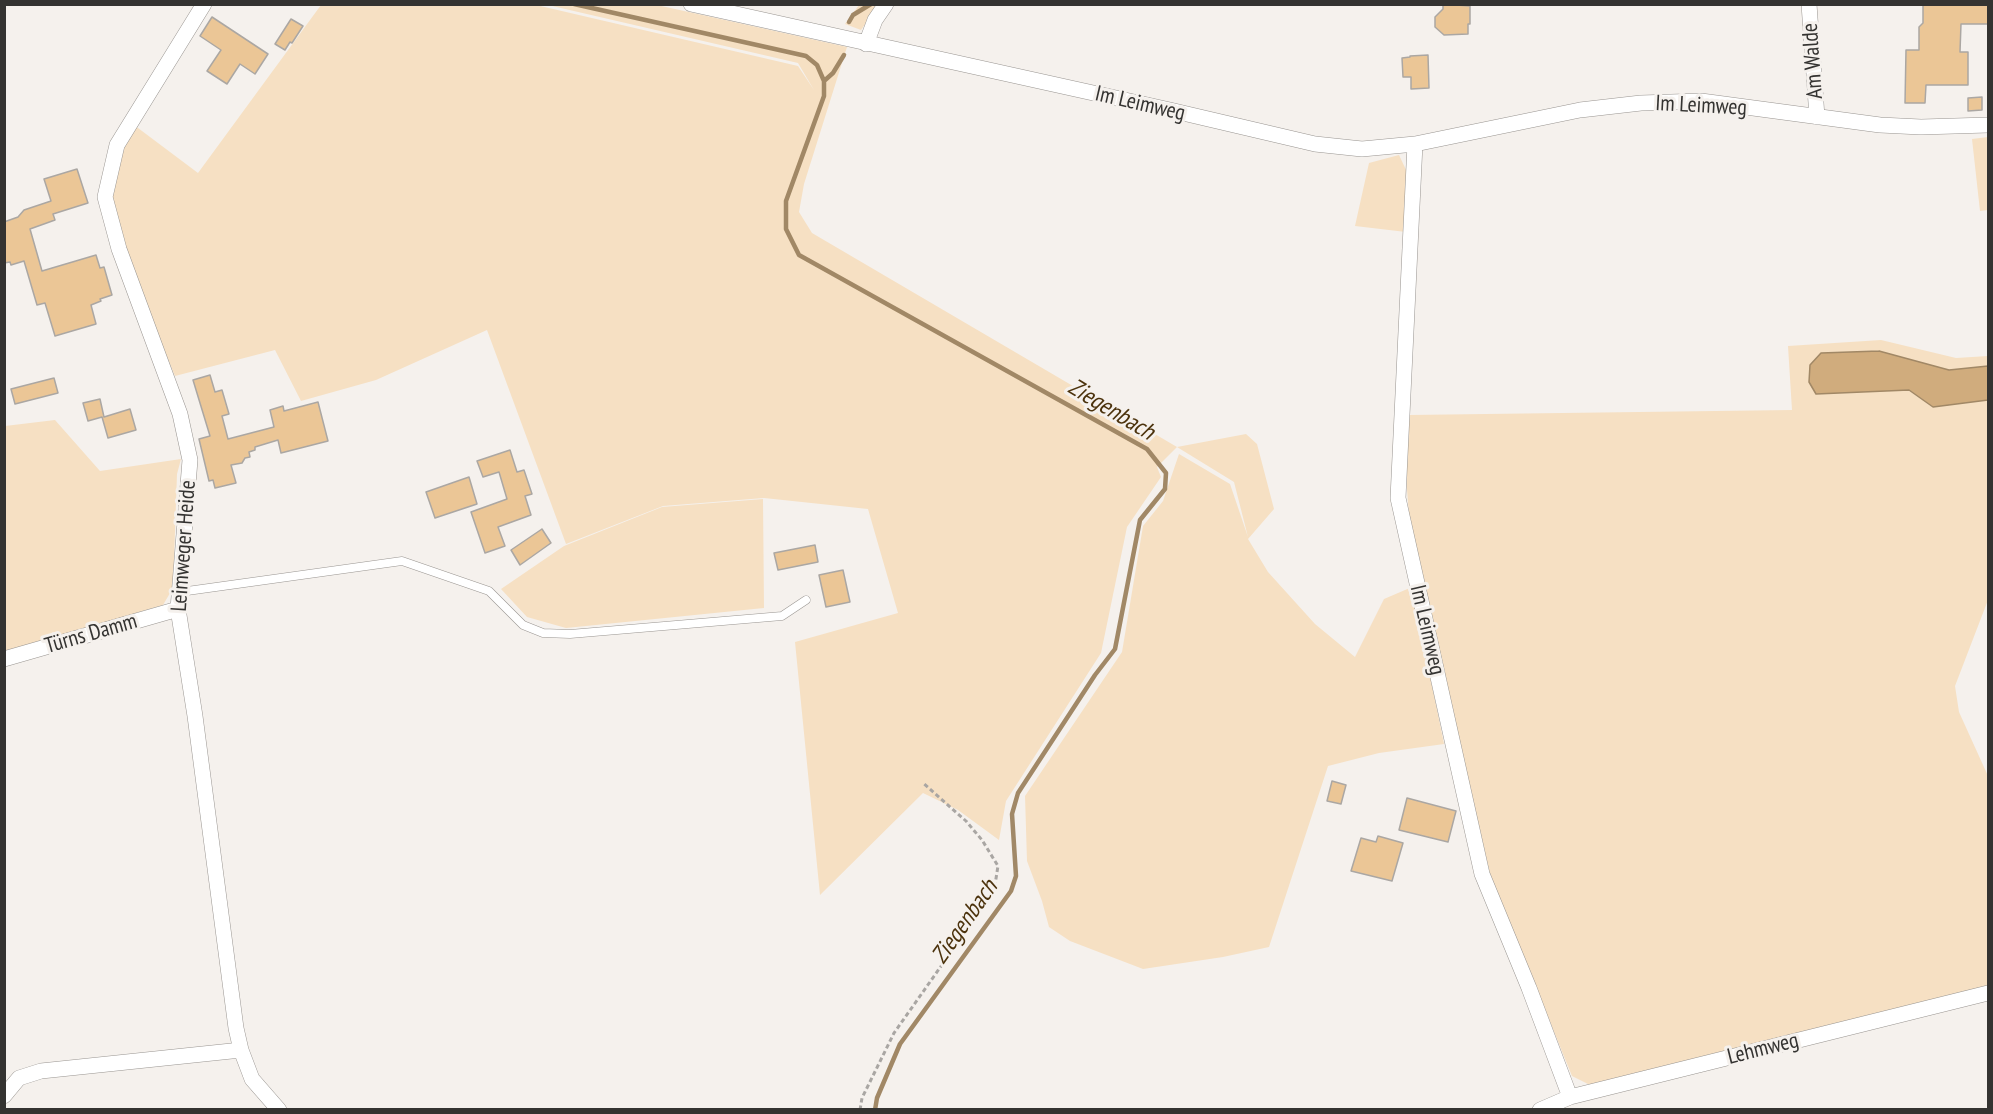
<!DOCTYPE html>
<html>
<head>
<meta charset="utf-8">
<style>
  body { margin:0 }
  #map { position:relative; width:1993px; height:1114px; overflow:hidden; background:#f5f1ed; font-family:"PT Sans Narrow",sans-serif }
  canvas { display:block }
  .frame { position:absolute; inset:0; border:6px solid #343331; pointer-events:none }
</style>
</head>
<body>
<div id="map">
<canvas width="1993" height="1114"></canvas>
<div class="frame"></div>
</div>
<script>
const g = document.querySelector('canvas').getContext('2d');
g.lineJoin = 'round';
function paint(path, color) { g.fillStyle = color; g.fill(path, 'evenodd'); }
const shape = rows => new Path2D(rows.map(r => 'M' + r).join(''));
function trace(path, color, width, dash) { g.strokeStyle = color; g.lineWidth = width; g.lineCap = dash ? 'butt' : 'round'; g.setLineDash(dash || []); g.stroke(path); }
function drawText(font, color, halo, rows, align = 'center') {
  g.font = font + ' "PT Sans Narrow",sans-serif'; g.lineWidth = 6; g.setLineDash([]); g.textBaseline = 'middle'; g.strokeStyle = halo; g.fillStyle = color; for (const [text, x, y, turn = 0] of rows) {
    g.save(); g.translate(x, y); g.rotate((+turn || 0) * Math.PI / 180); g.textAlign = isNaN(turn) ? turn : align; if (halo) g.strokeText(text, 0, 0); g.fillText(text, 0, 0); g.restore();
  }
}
const green = shape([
  [321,5,536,5,798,66,814,90,798,63,548,5,657,5,847,47,804,184,799,212,812,233,1177,447,1246,434,1257,444,1274,509,1248,539,1268,572,1315,624,1355,657,1384,599,1412,587,1444,744,1379,753,1328,766,1269,947,1223,957,1143,969,1070,941,1049,927,1042,901,1027,861,1025,796,1122,652,1143,526,1163,501,1179,454,1230,484,1248,537,1234,482,1177,447,1157,467,1161,477,1127,527,1101,653,1006,801,999,840,958,810,923,793,820,895,795,642,898,613,868,509,764,498,663,506,566,544,487,330,376,380,301,401,275,350,175,376,124,255,112,199,120,145,134,125,198,173],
  [859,5,879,5,861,30,845,24],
  [1988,137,1988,210,1980,211,1972,139],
  [1399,155,1408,174,1406,232,1355,226,1369,163],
  [1881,340,1956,358,1988,356,1988,366,1949,370,1879,351,1816,394,1909,390,1933,407,1988,400,1988,600,1955,686,1959,712,1988,776,1988,987,1590,1085,1572,1076,1490,874,1410,529,1406,476,1409,415,1792,410,1788,346],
  [55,420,100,471,181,459,177,474,173,588,163,605,5,652,5,426],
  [763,499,764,608,566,628,527,617,501,589,564,546,662,507]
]);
const water = shape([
  [1879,351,1949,370,1988,366,1988,400,1933,407,1909,390,1816,394,1809,382,1810,365,1821,353,1879,351]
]);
const stream = shape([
  [574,4,806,56,817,65,824,81,824,96,786,201,786,229,799,255,1147,449,1166,473,1165,489,1140,520,1115,649,1095,675,1018,793,1012,814,1016,876,1011,891,900,1044,877,1098,875,1110],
  [849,22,853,15,871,4],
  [824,81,833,73,844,55]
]);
const building = shape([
  [1443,4,1470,6,1470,24,1468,24,1468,34,1444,35,1435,27,1435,17,1443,9,1443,4],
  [1923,4,1989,4,1989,24,1961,24,1960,52,1968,52,1968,85,1926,85,1925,103,1905,103,1906,50,1919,50,1919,27,1923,23,1923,4],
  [212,17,268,54,255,74,240,64,227,84,207,71,221,50,200,36,212,17],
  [291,19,303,26,292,43,290,42,285,50,275,44,291,19],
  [1428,55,1429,88,1411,89,1411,77,1403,77,1402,58,1410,57,1410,56,1428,55],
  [1982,97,1982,110,1968,111,1968,98,1982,97],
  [77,169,88,203,53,214,55,220,30,229,42,271,96,255,100,268,104,267,112,295,100,299,101,301,91,305,96,324,55,336,45,303,37,305,24,261,11,265,10,262,4,263,4,222,18,217,24,210,51,201,44,179,77,169],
  [210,375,215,392,222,390,229,414,222,416,228,439,274,427,270,410,283,406,284,411,318,402,328,441,281,453,278,440,255,447,255,450,249,452,250,457,245,458,242,463,231,465,236,483,215,488,213,480,209,481,199,439,210,436,193,380,210,375],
  [54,378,58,393,15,404,11,389,54,378],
  [100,399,104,417,130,409,136,430,108,438,102,417,88,421,83,403,100,399],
  [510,450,517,472,524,470,532,494,525,496,531,515,498,527,505,546,485,553,471,512,507,499,499,472,483,477,477,461,510,450],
  [469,477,477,504,435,518,426,492,469,477],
  [542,529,551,543,520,565,511,550,542,529],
  [815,545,818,562,778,570,774,553,815,545],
  [843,570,850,602,826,607,819,575,843,570],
  [1332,781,1346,785,1341,804,1327,801,1332,781],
  [1407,798,1456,811,1448,842,1399,830,1407,798],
  [1378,836,1403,843,1392,881,1351,871,1361,838,1376,842,1378,836]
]);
const path = shape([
  [860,1110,862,1098,894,1033,994,891,998,866,982,840,966,821,923,783]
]);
const service = shape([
  [180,592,402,561,489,591,523,625,543,633,570,634,782,616,806,600]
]);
const minor = shape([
  [204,4,117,145,105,197,119,249,180,414,190,460,178,609,195,716,236,1028,241,1050,252,1079,279,1110],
  [691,4,1170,110,1315,144,1362,149,1415,144,1580,110,1641,103,1701,101,1880,125,1921,127,1988,125],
  [1809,4,1817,117],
  [866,44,875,20,886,4],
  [1415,144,1398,498,1482,874,1529,988,1570,1097],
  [4,659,178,609],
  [4,1096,19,1078,41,1071,241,1050],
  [1540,1110,1570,1097,1988,993]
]);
const streetNames = [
  ["Am Walde",1813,61,-94],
  ["Im Leimweg",1140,104,13],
  ["Im Leimweg",1701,106,3],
  ["Leimweger Heide",184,546,-86],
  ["Im Leimweg",1427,630,77],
  ["Türns Damm",91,634,-16],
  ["Lehmweg",1763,1049,-14]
];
const waterNames = [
  ["Ziegenbach",1111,410,31],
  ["Ziegenbach",965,922,-55]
];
paint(green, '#f6e0c3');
paint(water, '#d0ac7d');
trace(water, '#a18866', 1.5);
trace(stream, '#a18866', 4.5);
paint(building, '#ebc696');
trace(building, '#aba7a3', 1.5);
trace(service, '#999591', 9);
trace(minor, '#999591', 16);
trace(path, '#a9a6a3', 3, [4.5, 3]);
trace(service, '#fff', 8);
trace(minor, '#fff', 15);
drawText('22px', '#343331', '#f5f1ed', streetNames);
drawText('italic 24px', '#4c330d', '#f5f1ed', waterNames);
</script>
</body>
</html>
